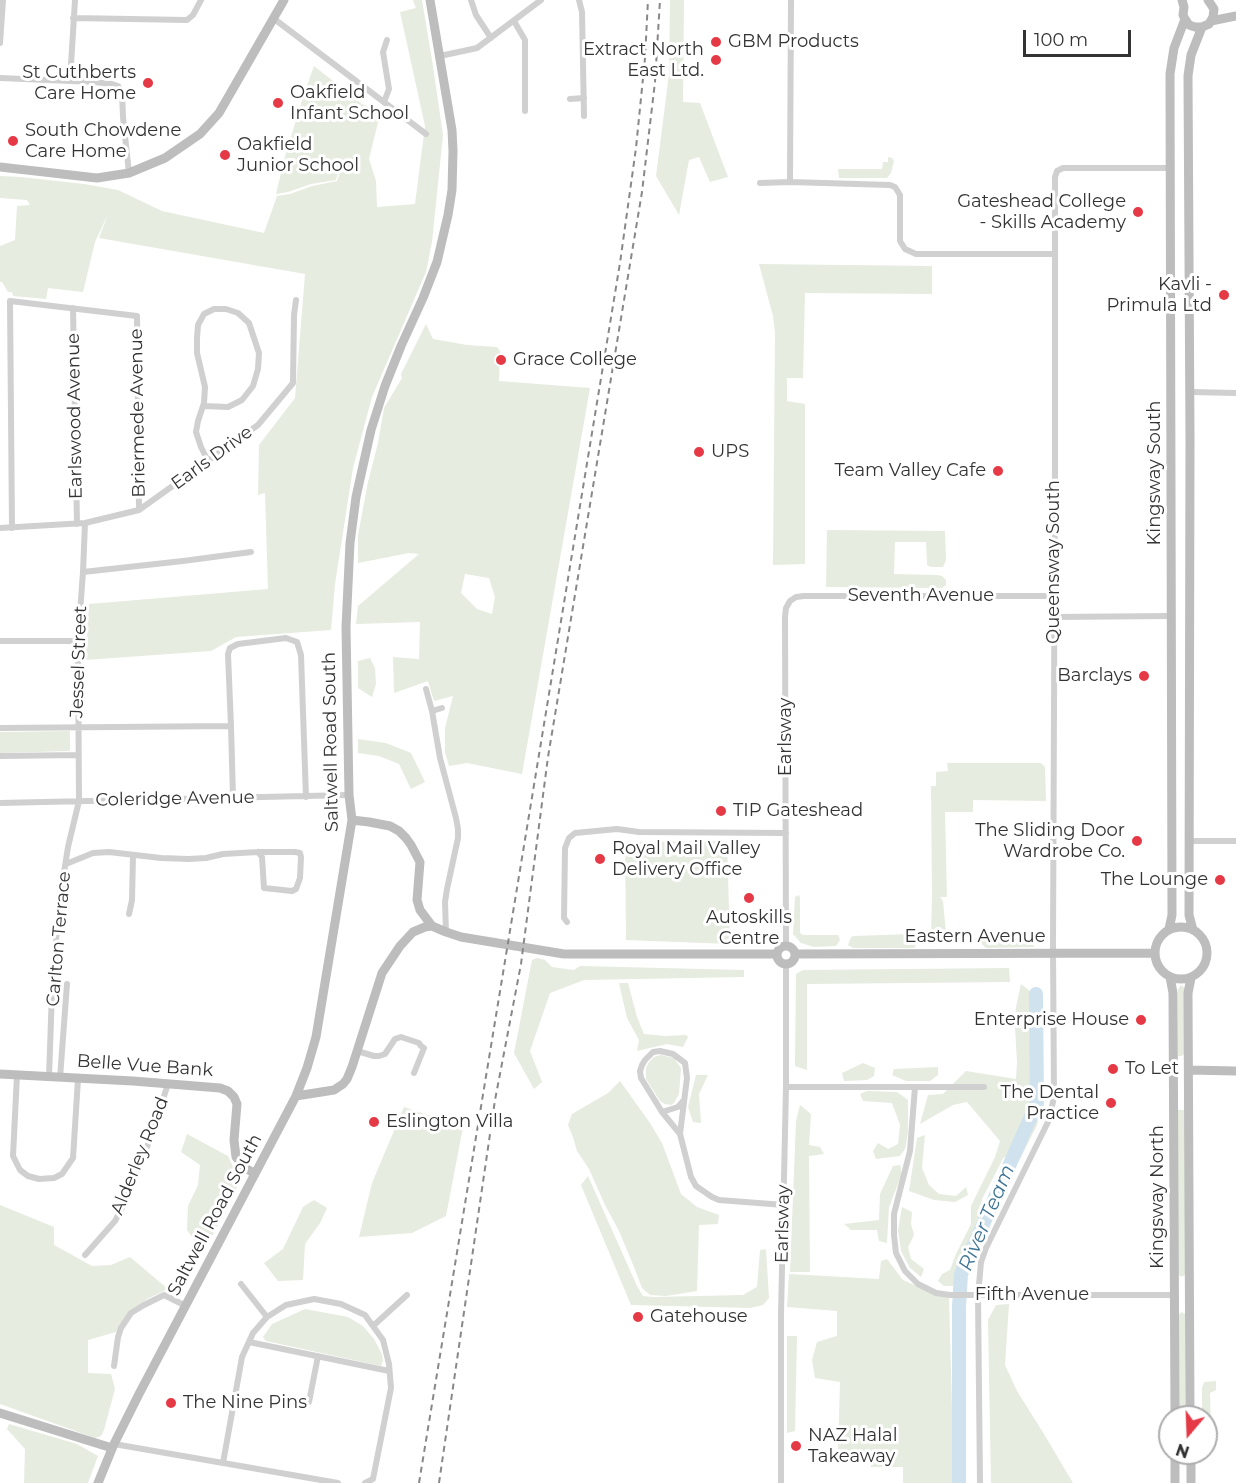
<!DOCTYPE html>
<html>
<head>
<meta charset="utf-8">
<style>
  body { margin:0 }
  #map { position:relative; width:1236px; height:1483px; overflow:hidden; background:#fff; font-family:Montserrat,sans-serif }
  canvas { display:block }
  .north { position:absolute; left:1158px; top:1405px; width:60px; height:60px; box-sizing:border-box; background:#fff; border:2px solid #adadad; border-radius:50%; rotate:199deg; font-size:16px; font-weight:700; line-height:24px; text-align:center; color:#333 }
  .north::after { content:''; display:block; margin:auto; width:21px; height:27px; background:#e63946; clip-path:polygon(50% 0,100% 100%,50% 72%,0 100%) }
  .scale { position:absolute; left:1023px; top:30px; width:108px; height:27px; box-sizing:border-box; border:3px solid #333; border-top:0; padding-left:8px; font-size:18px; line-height:21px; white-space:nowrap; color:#333; -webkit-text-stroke:4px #fff; paint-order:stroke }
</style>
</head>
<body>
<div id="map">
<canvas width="1236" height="1483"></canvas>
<div class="north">N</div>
<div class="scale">100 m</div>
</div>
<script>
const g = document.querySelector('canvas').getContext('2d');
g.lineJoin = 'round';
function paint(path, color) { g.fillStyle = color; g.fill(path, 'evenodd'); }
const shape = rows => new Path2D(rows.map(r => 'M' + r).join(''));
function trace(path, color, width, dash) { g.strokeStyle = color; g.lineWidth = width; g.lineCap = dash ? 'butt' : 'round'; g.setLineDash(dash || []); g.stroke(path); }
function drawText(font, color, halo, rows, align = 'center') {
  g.font = font + ' Montserrat,sans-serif'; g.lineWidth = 6; g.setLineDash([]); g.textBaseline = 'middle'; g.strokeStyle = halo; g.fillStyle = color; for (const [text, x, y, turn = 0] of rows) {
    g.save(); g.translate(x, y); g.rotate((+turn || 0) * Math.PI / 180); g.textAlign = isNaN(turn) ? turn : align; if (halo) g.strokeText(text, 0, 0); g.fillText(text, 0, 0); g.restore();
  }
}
const green = shape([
  [413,0,422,0,432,60,443,135,432,242,426,272,372,397,353,468,335,584,331,630,236,637,211,651,85,660,89,604,268,589,265,493,258,495,259,445,295,398,305,274,99,238,108,214,95,242,83,292,48,288,46,299,13,296,12,292,8,292,2,282,0,282,0,246,15,240,17,206,30,205,27,200,0,198,0,176,21,177,84,184,118,190,162,211,264,233,277,196,290,194,312,186,337,181,341,169,343,157,336,180,311,184,288,192,276,194,284,160,304,94,314,66,361,103,354,120,361,104,381,110,369,159,376,181,377,207,415,204,425,126,400,12,416,8],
  [670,0,684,0,683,102,700,103,728,177,710,182,699,157,689,160,679,215,656,176,669,74],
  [888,157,892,158,894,161,891,173,887,178,839,178,838,169,882,169,883,162,888,162],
  [759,264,932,266,932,294,805,293,803,378,787,378,787,401,805,404,805,564,773,565,775,332,773,316],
  [426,324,433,339,467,345,497,347,500,351,499,381,590,388,522,774,467,763,449,766,445,752,445,728,453,696,434,701,428,681,394,693,393,657,419,659,420,622,356,624,358,606,419,554,409,553,358,563,358,535,368,482,378,443,384,408,402,378,401,374],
  [465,574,489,578,495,597,492,614,477,609,461,593],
  [827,530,945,531,946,560,943,567,931,567,927,565,926,542,895,542,894,574,937,575,942,576,946,580,946,585,942,588,826,587],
  [370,658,375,668,376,684,372,697,358,688,358,661],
  [70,731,70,751,0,753,0,732],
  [358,739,386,743,411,753,425,782,411,789,399,764,379,756,358,753],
  [947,763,1041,763,1045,767,1046,801,973,800,973,812,945,812,947,897,940,897,943,901,946,933,964,934,965,941,935,941,931,937,932,897,931,786,936,786,936,772,948,771],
  [727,841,730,944,626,940,625,842],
  [799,895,800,898,800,933,803,935,838,935,840,940,836,946,814,947,801,943,793,934,795,897],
  [1033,933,1034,947,986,948,982,944,981,934],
  [913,934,917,938,917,944,914,948,853,948,848,945,851,937,854,936],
  [537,958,545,960,552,967,574,970,580,966,744,970,744,977,584,980,550,993,530,1051,542,1082,534,1089,514,1053,532,960],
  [1009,968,1010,982,807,984,807,1070,795,1066,796,974,803,970],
  [619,983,628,983,637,1017,644,1034,665,1036,686,1035,688,1037,683,1047,667,1044,637,1051,639,1040,627,1018],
  [1021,984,1031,992,1041,1023,1044,1098,1037,1125,1020,1159,1004,1157,982,1199,981,1216,954,1286,944,1286,938,1281,942,1274,950,1270,956,1254,971,1224,971,1206,995,1157,1000,1141,967,1102,953,1105,920,1124,928,1095,943,1094,966,1071,1016,1079,1017,1062,1015,1027,1016,1007],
  [1181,985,1185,988,1184,1054,1182,1056,1178,1056,1178,989],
  [661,1055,674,1058,681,1068,679,1094,674,1103,671,1105,665,1104,660,1101,646,1079,646,1068,649,1062,654,1057],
  [863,1063,875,1068,874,1076,867,1080,844,1081,842,1073],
  [938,1067,938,1075,930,1081,906,1081,892,1075,894,1069],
  [696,1075,708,1075,699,1094,701,1123,693,1122,688,1107],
  [620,1081,650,1123,662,1143,681,1194,697,1207,719,1215,718,1224,699,1225,697,1291,666,1296,650,1295,642,1288,634,1267,619,1231,605,1205,589,1169,577,1151,573,1137,568,1125,572,1114,608,1093],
  [867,1091,897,1092,908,1100,908,1133,905,1149,900,1156,876,1159,873,1151,878,1143,888,1149,898,1144,900,1125,892,1103,863,1101,860,1094],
  [800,1105,811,1114,809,1145,820,1147,824,1154,809,1156,810,1272,790,1272,796,1121],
  [404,1107,463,1127,446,1216,412,1233,359,1237,372,1183],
  [1178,1110,1185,1110,1185,1275,1181,1277,1178,1274],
  [187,1134,228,1156,237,1175,238,1183,235,1193,203,1253,187,1230,188,1206,198,1185,200,1165,181,1152],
  [925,1135,922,1168,929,1185,939,1194,956,1196,966,1187,968,1195,955,1202,934,1200,909,1191,917,1138],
  [900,1165,902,1174,889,1207,887,1243,879,1241,877,1230,851,1230,844,1224,879,1220,880,1194,893,1166],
  [588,1176,637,1286,643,1296,654,1297,743,1295,757,1287,760,1250,766,1249,769,1298,763,1305,751,1308,631,1305,581,1185],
  [314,1200,327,1208,320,1223,305,1244,303,1280,278,1281,264,1263,283,1249,303,1207],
  [0,1205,54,1227,54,1245,92,1266,111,1265,130,1257,168,1289,147,1299,128,1314,116,1332,88,1340,88,1373,111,1374,115,1389,104,1430,101,1436,95,1438,0,1404],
  [902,1207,912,1212,911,1224,914,1235,908,1247,911,1259,924,1269,921,1277,910,1268,901,1251,898,1230],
  [887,1259,903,1280,928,1291,949,1298,954,1483,903,1483,903,1467,871,1467,871,1451,838,1451,840,1382,815,1378,812,1360,817,1342,837,1336,837,1311,787,1307,789,1274,879,1279,881,1261],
  [1009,1304,1005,1365,1017,1391,1044,1434,1073,1483,991,1483,988,1320,996,1305],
  [305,1309,348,1317,363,1326,374,1339,382,1354,383,1361,381,1366,266,1341,263,1337,272,1324],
  [1181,1312,1185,1314,1185,1417,1179,1417,1179,1315],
  [787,1336,797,1336,795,1431,787,1433],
  [1216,1381,1216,1390,1210,1393,1211,1429,1208,1432,1206,1432,1206,1417,1202,1417,1202,1388,1204,1382],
  [9,1424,77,1444,98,1456,88,1483,24,1483,25,1449,7,1429]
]);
const river = shape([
  [959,1483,959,1307,961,1274,1037,1103,1036,994]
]);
const street = shape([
  [471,0,476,15,491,38],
  [579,0,582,12,584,116],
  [73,18,187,20,193,15,201,0],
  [273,18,426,134],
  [514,21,525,40,525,111],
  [0,43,3,0],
  [440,56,477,48,541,0],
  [0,78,94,82,112,84,118,86,122,92,123,117,129,173],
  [70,81,75,0],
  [570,99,584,98],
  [384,102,389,89,383,52,387,40],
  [790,182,791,0],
  [760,183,790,182,890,185,895,187,900,195,900,241,905,249,916,254,1054,254],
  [73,308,77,524],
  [1190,392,1236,393],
  [204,406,228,407,242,400,253,386,258,369,259,353,249,323,238,313,226,309,214,309,204,314,198,325,197,338,197,353,205,387,204,403,198,421,196,432,201,447,208,461],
  [0,528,85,523,139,510,258,425,293,383,294,315,296,300],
  [12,528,10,301,137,316,139,510],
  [83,572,183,561,251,552],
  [1053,617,1171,616],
  [0,641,78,641],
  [426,689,432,711,440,758,456,818,458,829,458,838,447,889,445,902,446,932],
  [432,711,442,708],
  [0,728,231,726],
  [0,756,78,755],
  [233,797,231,726,228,654,230,648,238,644,286,638,297,642,301,655,306,797],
  [0,803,349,795],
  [1191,841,1236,841],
  [66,864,93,853,109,852,161,858,189,859,206,858,223,854,258,852,295,852,300,853,301,857,300,878,296,889,292,891,264,888,262,857,258,852],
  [129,914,132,900,133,855],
  [567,922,564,918,565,848,569,838,575,833,617,829,639,832,786,833],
  [786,945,785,617,786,608,790,601,796,597,804,596,1054,596],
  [357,1051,374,1056,379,1056,385,1054,395,1039,401,1037,419,1043,421,1046,424,1048,414,1073],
  [17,1075,13,1156,20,1170,28,1176,39,1179,54,1178,62,1174,73,1158,78,1079],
  [49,1077,52,991,59,904,68,847,79,801,78,641,83,572,85,523],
  [60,1078,67,984],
  [786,1087,984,1087],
  [915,1087,910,1151,894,1214,894,1235,896,1253,905,1271,918,1284,936,1293,950,1295,1175,1295],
  [662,1112,678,1107,684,1100],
  [680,1134,662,1112,641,1078,640,1071,642,1065,645,1060,653,1052,660,1051,673,1054,685,1063,687,1078,680,1134,691,1177,696,1186,712,1197,719,1200,784,1205],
  [85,1255,115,1221,124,1204,147,1147,168,1084],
  [241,1284,267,1317],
  [373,1326,407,1295],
  [249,1342,389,1371],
  [114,1366,118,1337,121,1328,131,1313,144,1305,164,1295,186,1306],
  [309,1402,318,1356],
  [114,1444,338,1483],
  [223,1463,242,1357,253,1333,267,1317,286,1305,314,1299,341,1304,365,1315,383,1340,389,1364,391,1388,373,1479,365,1483],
  [781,1483,781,1314,786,1087,786,965],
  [980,1483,978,1296,981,1262,986,1248,1049,1120,1054,1097,1053,947,1055,469,1055,177,1057,171,1063,168,1170,168]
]);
const secondary = shape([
  [1185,19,1189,25,1195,27,1202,27,1209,24,1213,17,1214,9,1208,0],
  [1211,21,1236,16],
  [0,167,97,178,129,173,165,158,200,134,219,113,284,0],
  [352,820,369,822,390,826,399,831,406,838,411,845,420,862,417,900,420,910,432,926,446,932,461,937,564,954,777,954],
  '1155 953a26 26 0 1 1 52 0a26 26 0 1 1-52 0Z',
  [1169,929,1172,915,1170,74,1174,48,1185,19,1183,15,1184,7,1182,0],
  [1193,930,1189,915,1190,439,1188,76,1191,55,1202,27],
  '777 955a9 9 0 1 1 18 0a9 9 0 1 1-18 0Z',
  [796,954,1154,953],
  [1170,977,1173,993,1175,1417],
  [1189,1070,1236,1071],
  [0,1074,133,1081,220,1088,228,1091,234,1097,237,1104,234,1140,236,1157,244,1167,255,1174],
  [296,1096,334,1090,343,1084,347,1079,352,1067,382,973,400,946,413,932,425,927,432,926],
  [0,1413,112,1448],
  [1190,1417,1188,993,1191,978],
  [1175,1453,1175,1483],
  [1191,1453,1191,1483],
  [98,1483,114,1444,139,1394,296,1096,307,1068,316,1037,352,820,349,795,346,627,350,543,356,497,371,430,385,386,401,346,423,298,437,262,448,215,452,190,453,151,452,130,430,0]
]);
const rail = shape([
  [419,1483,620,263,636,148,645,58,648,0],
  [439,1483,495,1100,521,964,548,757,642,192,655,82,660,0]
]);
const markers = [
  [716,42,6,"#e63946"],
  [716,60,6,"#e63946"],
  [148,83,6,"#e63946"],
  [278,103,6,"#e63946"],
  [13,141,6,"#e63946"],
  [225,155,6,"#e63946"],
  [1138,212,6,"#e63946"],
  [1224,295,6,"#e63946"],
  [501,360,6,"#e63946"],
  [699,452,6,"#e63946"],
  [998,471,6,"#e63946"],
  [1144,676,6,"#e63946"],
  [721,811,6,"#e63946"],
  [1137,841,6,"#e63946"],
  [600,859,6,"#e63946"],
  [1220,880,6,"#e63946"],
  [749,898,6,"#e63946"],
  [1141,1020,6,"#e63946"],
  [1113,1069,6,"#e63946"],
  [1111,1103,6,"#e63946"],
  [374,1122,6,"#e63946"],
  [638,1317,6,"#e63946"],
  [171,1403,6,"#e63946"],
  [796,1446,6,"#e63946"]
];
const poiNames = [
  ["GBM Products",728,42],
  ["Extract North",704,50,"right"],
  ["East Ltd.",704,71,"right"],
  ["St Cuthberts",136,73,"right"],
  ["Care Home",136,94,"right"],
  ["Oakfield",290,93],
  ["Infant School",290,114],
  ["South Chowdene",25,131],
  ["Care Home",25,152],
  ["Oakfield",237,145],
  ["Junior School",237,166],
  ["Gateshead College",1126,202,"right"],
  ["- Skills Academy",1126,223,"right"],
  ["Kavli -",1212,285,"right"],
  ["Primula Ltd",1212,306,"right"],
  ["Grace College",513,360],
  ["UPS",711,452],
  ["Team Valley Cafe",986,471,"right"],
  ["Barclays",1132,676,"right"],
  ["TIP Gateshead",733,811],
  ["The Sliding Door",1125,831,"right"],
  ["Wardrobe Co.",1125,852,"right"],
  ["Royal Mail Valley",612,849],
  ["Delivery Office",612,870],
  ["The Lounge",1208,880,"right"],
  ["Autoskills",749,918,"center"],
  ["Centre",749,939,"center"],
  ["Enterprise House",1129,1020,"right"],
  ["To Let",1125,1069],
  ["The Dental",1099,1093,"right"],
  ["Practice",1099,1114,"right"],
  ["Eslington Villa",386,1122],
  ["Gatehouse",650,1317],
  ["The Nine Pins",183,1403],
  ["NAZ Halal",808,1436],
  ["Takeaway",808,1457]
];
const streetNames = [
  ["Briermede Avenue",138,413,-91],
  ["Earlswood Avenue",75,416,-91],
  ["Earls Drive",212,458,-36],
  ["Kingsway South",1155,473,-90],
  ["Queensway South",1054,562,-90],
  ["Seventh Avenue",921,596],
  ["Jessel Street",79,662,-88],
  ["Earlsway",786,737,-90],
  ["Saltwell Road South",331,742,-91],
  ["Coleridge Avenue",175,799,-1],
  ["Eastern Avenue",975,937],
  ["Carlton Terrace",59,939,-85],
  ["Belle Vue Bank",145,1066,4],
  ["Alderley Road",140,1156,-68],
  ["Kingsway North",1158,1197,-90],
  ["Saltwell Road South",215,1215,-62],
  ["Earlsway",783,1224,-89],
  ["Fifth Avenue",1032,1295]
];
const waterNames = [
  ["River Team",987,1218,-67]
];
paint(green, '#e6ecdf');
trace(river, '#cfe2ee', 14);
trace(street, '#d0d0d0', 6);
trace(secondary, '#bdbdbd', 9);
trace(rail, '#888', 2, [6, 4.5]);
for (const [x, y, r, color] of markers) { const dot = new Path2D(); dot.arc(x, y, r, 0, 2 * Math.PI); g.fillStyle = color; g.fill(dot); trace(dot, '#fff', 2); }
drawText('18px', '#333', '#fff', poiNames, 'left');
drawText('18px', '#333', '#fff', streetNames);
drawText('italic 20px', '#3f7597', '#fff', waterNames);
</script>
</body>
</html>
